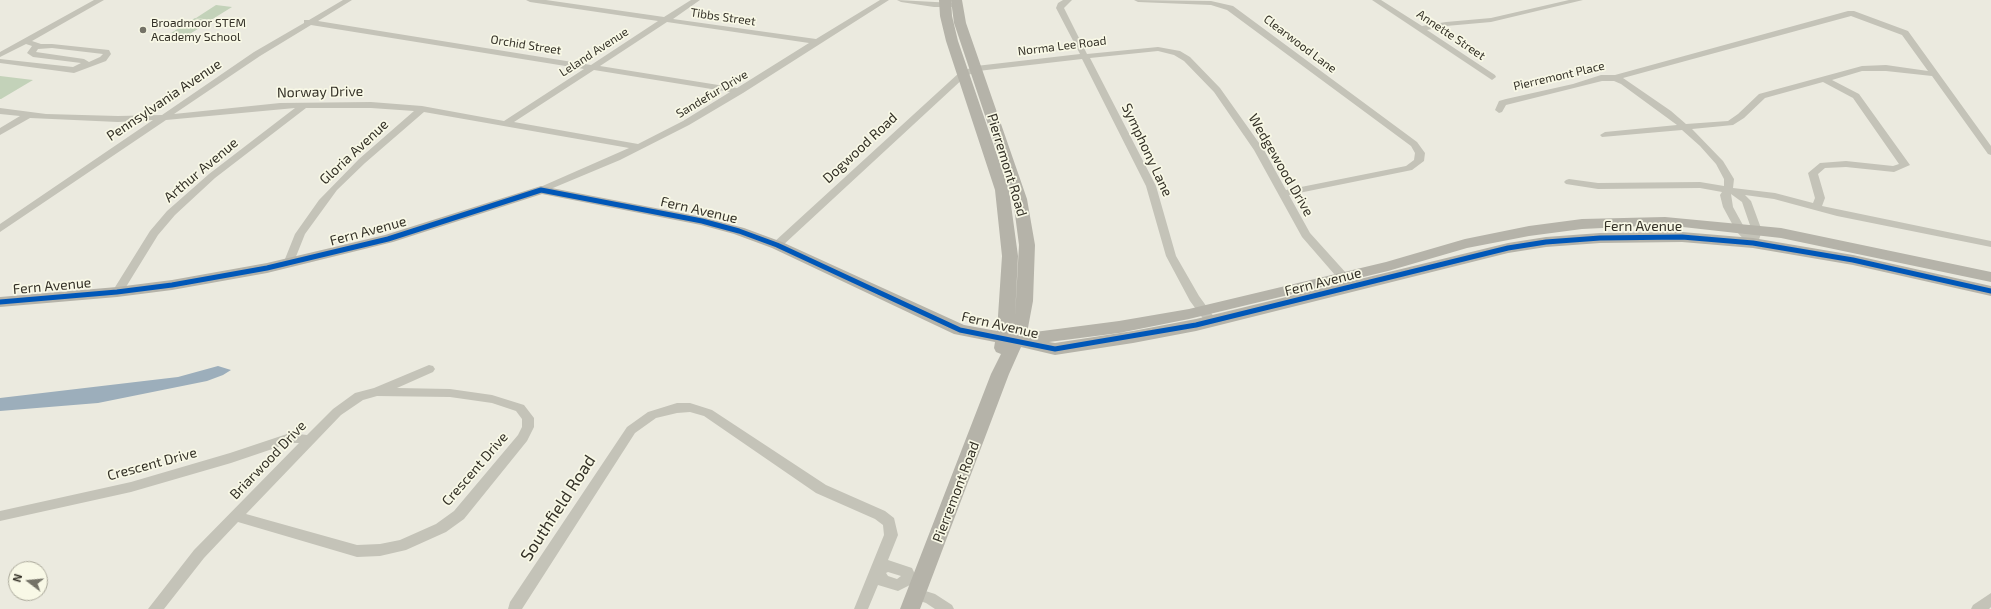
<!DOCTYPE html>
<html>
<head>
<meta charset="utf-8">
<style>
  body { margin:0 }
  #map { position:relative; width:1991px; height:609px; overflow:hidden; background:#ebeadf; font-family:"Exo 2",sans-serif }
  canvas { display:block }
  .north { position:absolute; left:8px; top:561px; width:40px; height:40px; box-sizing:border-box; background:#f8f8e6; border:1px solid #aaa89a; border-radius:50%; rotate:286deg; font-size:11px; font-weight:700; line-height:16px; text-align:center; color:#343127 }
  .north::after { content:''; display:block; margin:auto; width:14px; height:18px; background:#747267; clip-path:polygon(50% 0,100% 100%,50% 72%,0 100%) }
</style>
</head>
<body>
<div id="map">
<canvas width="1991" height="609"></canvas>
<div class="north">N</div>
</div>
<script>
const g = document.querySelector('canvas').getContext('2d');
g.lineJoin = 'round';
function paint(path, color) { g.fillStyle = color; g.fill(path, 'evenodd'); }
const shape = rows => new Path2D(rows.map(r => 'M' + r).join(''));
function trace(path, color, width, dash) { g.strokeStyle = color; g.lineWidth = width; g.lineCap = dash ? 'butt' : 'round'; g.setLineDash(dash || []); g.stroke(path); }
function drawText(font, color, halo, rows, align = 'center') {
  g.font = font + ' "Exo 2",sans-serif'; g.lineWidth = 3.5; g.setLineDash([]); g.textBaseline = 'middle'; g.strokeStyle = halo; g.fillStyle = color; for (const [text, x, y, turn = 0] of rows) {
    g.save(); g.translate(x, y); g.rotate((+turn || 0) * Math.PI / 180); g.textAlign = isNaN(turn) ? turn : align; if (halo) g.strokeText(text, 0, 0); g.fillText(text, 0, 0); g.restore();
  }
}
const green = shape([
  [216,5,232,7,211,20,196,18],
  [195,18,211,21,188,35,171,33],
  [0,76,33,80,1,99,0,99]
]);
const water = shape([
  [218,366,231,370,223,375,207,381,98,403,0,411,0,398,178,377]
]);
const street = shape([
  [94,0,104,0,32,41,41,44,52,44,109,50,111,54,106,61,74,73,0,63,0,59,73,67,81,63,33,57,27,53,32,46,26,44,0,57,0,52,94,0],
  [52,48,103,54,100,57,89,62,84,59,36,52,38,49,52,48],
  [343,0,352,0,318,21,591,65,658,21,530,2,526,0,546,0,664,17,691,0,700,0,673,19,816,39,880,0,889,0,743,93,689,125,620,160,541,193,536,190,538,188,629,148,424,112,365,163,337,190,305,234,293,264,288,267,283,264,295,234,319,200,359,159,414,111,371,108,306,108,215,178,175,215,158,235,121,295,117,296,112,292,150,231,167,211,209,174,295,108,166,120,0,232,0,224,153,120,118,122,30,118,0,135,0,128,20,116,0,114,0,108,46,114,118,116,162,115,254,52,304,23,304,20,309,20,343,0],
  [667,22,809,43,737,88,600,66,667,22],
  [311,25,584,69,504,121,422,106,371,102,280,103,174,114,260,56,311,25],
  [594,70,730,92,683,121,638,144,514,122,594,70],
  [897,0,954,3,958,5,954,7,934,7,901,2,897,0],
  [1063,0,1072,0,1064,8,1087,54,1158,47,1180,51,1190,57,1220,88,1264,150,1286,190,1406,166,1414,160,1415,153,1411,146,1227,10,1211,5,1138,2,1134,0,1211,1,1233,6,1417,142,1425,153,1424,161,1412,170,1289,195,1310,233,1356,284,1357,287,1356,290,1348,290,1302,237,1254,150,1214,92,1184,61,1174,55,1158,51,1090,58,1156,186,1176,256,1199,296,1217,321,1215,324,1207,324,1190,301,1166,256,1146,186,1082,59,978,71,966,76,781,247,773,247,772,245,773,243,960,72,976,66,1080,54,1056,8,1058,3,1063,0],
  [1372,0,1381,0,1422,26,1446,22,1491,18,1569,0,1583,0,1491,22,1446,26,1427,30,1495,75,1496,77,1492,80,1372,0],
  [1848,11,1854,11,1908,31,1991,146,1991,155,1988,154,1932,76,1886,71,1862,71,1832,80,1859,94,1910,165,1894,172,1846,167,1825,168,1818,174,1825,198,1822,206,1991,241,1991,247,1837,216,1774,199,1745,195,1751,201,1762,231,1757,245,1749,245,1736,231,1723,207,1720,195,1722,192,1700,188,1598,189,1566,184,1564,182,1566,180,1569,179,1598,183,1700,182,1724,186,1724,179,1716,164,1700,146,1682,130,1602,137,1600,135,1605,132,1677,125,1621,84,1614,81,1602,81,1506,105,1502,112,1499,113,1495,110,1499,101,1506,99,1573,84,1601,75,1615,75,1848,11],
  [1851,16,1902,35,1928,71,1886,65,1862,66,1759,94,1738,114,1728,121,1686,124,1671,111,1623,78,1851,16],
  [1823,82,1853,98,1899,164,1893,166,1846,161,1820,163,1808,173,1815,198,1813,203,1775,193,1733,188,1734,179,1723,161,1692,129,1733,125,1744,118,1765,98,1823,82],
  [1731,194,1742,202,1752,231,1751,234,1744,227,1733,207,1731,194],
  [429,365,433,366,435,369,433,372,397,388,450,389,492,395,524,405,534,418,534,427,527,441,464,519,446,532,406,550,380,556,357,557,238,522,204,558,164,609,148,609,194,550,299,443,290,443,231,463,131,492,0,521,0,511,131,482,230,453,290,433,307,435,333,409,355,393,374,388,429,365],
  [377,396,450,397,492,403,516,411,522,419,522,427,518,435,454,511,436,524,400,540,380,544,357,545,246,514,341,415,363,400,377,396],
  [677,403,690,403,712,410,826,485,885,511,894,518,898,535,888,560,912,568,915,574,926,578,928,582,926,586,921,588,910,585,898,591,878,585,868,609,854,609,884,535,883,525,875,519,816,493,704,416,690,412,677,413,656,418,635,433,522,609,508,609,510,602,627,427,648,412,677,403],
  [888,572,901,576,897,579,888,576,886,573,888,572],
  [916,588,935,594,952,605,954,609,935,609,926,603,911,598,909,594,911,590,916,588],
  [1991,593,1991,607,1989,609,1971,609,1973,605,1991,593]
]);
const secondary = shape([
  [939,0,962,0,966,23,1027,199,1035,245,1033,301,1027,333,1119,321,1189,309,1386,262,1465,239,1529,226,1582,219,1665,217,1781,228,1991,272,1991,282,1781,238,1665,225,1582,229,1529,236,1467,248,1388,271,1189,319,1119,333,1049,342,1055,343,1133,331,1196,319,1508,243,1546,237,1600,233,1682,232,1753,238,1853,255,1991,286,1991,296,1853,265,1753,248,1682,242,1600,243,1546,247,1508,253,1196,331,1133,343,1055,355,1021,347,1009,374,920,609,900,609,991,374,1001,354,996,352,994,348,995,342,954,334,772,248,734,234,701,225,542,194,393,242,267,273,172,290,117,297,0,307,0,297,117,287,172,280,267,263,385,235,541,186,702,217,744,228,782,242,964,325,997,331,1002,256,995,190,946,41,940,16,939,0],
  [951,0,954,23,1013,199,1019,245,1015,317,1018,256,1009,190,958,41,952,16,951,0]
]);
const cycleway = shape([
  [0,302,117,292,172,285,267,268,388,239,541,190,702,221,739,231,777,245,960,330,1055,349,1196,325,1508,248,1546,242,1600,238,1682,237,1753,243,1853,260,1991,291]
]);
const markers = [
  [143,30,4,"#747267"]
];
const farStreetnames = [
  ["Tibbs Street",723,17,8],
  ["Annette Street",1451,35,34],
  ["Clearwood Lane",1300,44,37],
  ["Orchid Street",526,45,9],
  ["Norma Lee Road",1062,46,-7],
  ["Leland Avenue",594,52,-33],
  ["Pierremont Place",1559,76,-13],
  ["Sandefur Drive",712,94,-31]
];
const farPoinames = [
  ["Broadmoor STEM",151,23],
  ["Academy School",151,37]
];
const streetNames = [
  ["Norway Drive",320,92,-1],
  ["Pennsylvania Avenue",164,100,-34],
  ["Dogwood Road",860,148,-43],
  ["Symphony Lane",1147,150,65],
  ["Gloria Avenue",354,152,-43],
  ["Pierremont Road",1007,165,73],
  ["Wedgewood Drive",1281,165,60],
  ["Arthur Avenue",201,170,-40],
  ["Fern Avenue",699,210,13],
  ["Fern Avenue",1643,226],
  ["Fern Avenue",368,231,-15],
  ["Fern Avenue",1323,282,-14],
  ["Fern Avenue",52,286,-5],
  ["Fern Avenue",1000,325,13],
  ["Briarwood Drive",268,460,-46],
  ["Crescent Drive",152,464,-15],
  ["Crescent Drive",475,469,-49],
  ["Pierremont Road",956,492,-69]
];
const nearStreetnames = [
  ["Southfield Road",558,508,-57]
];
paint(green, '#c3d2b9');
paint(water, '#9caebb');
paint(street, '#c4c3b8');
paint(secondary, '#b5b3a9');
trace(cycleway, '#0057b8', 5);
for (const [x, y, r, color] of markers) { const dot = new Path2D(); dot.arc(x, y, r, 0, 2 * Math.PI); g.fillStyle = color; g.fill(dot); trace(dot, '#f8f8e6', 1.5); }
drawText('12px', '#343127', '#f8f8e6', farStreetnames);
drawText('12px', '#343127', '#f8f8e6', farPoinames, 'left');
drawText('14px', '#343127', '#f8f8e6', streetNames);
drawText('17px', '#343127', '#f8f8e6', nearStreetnames);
</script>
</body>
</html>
